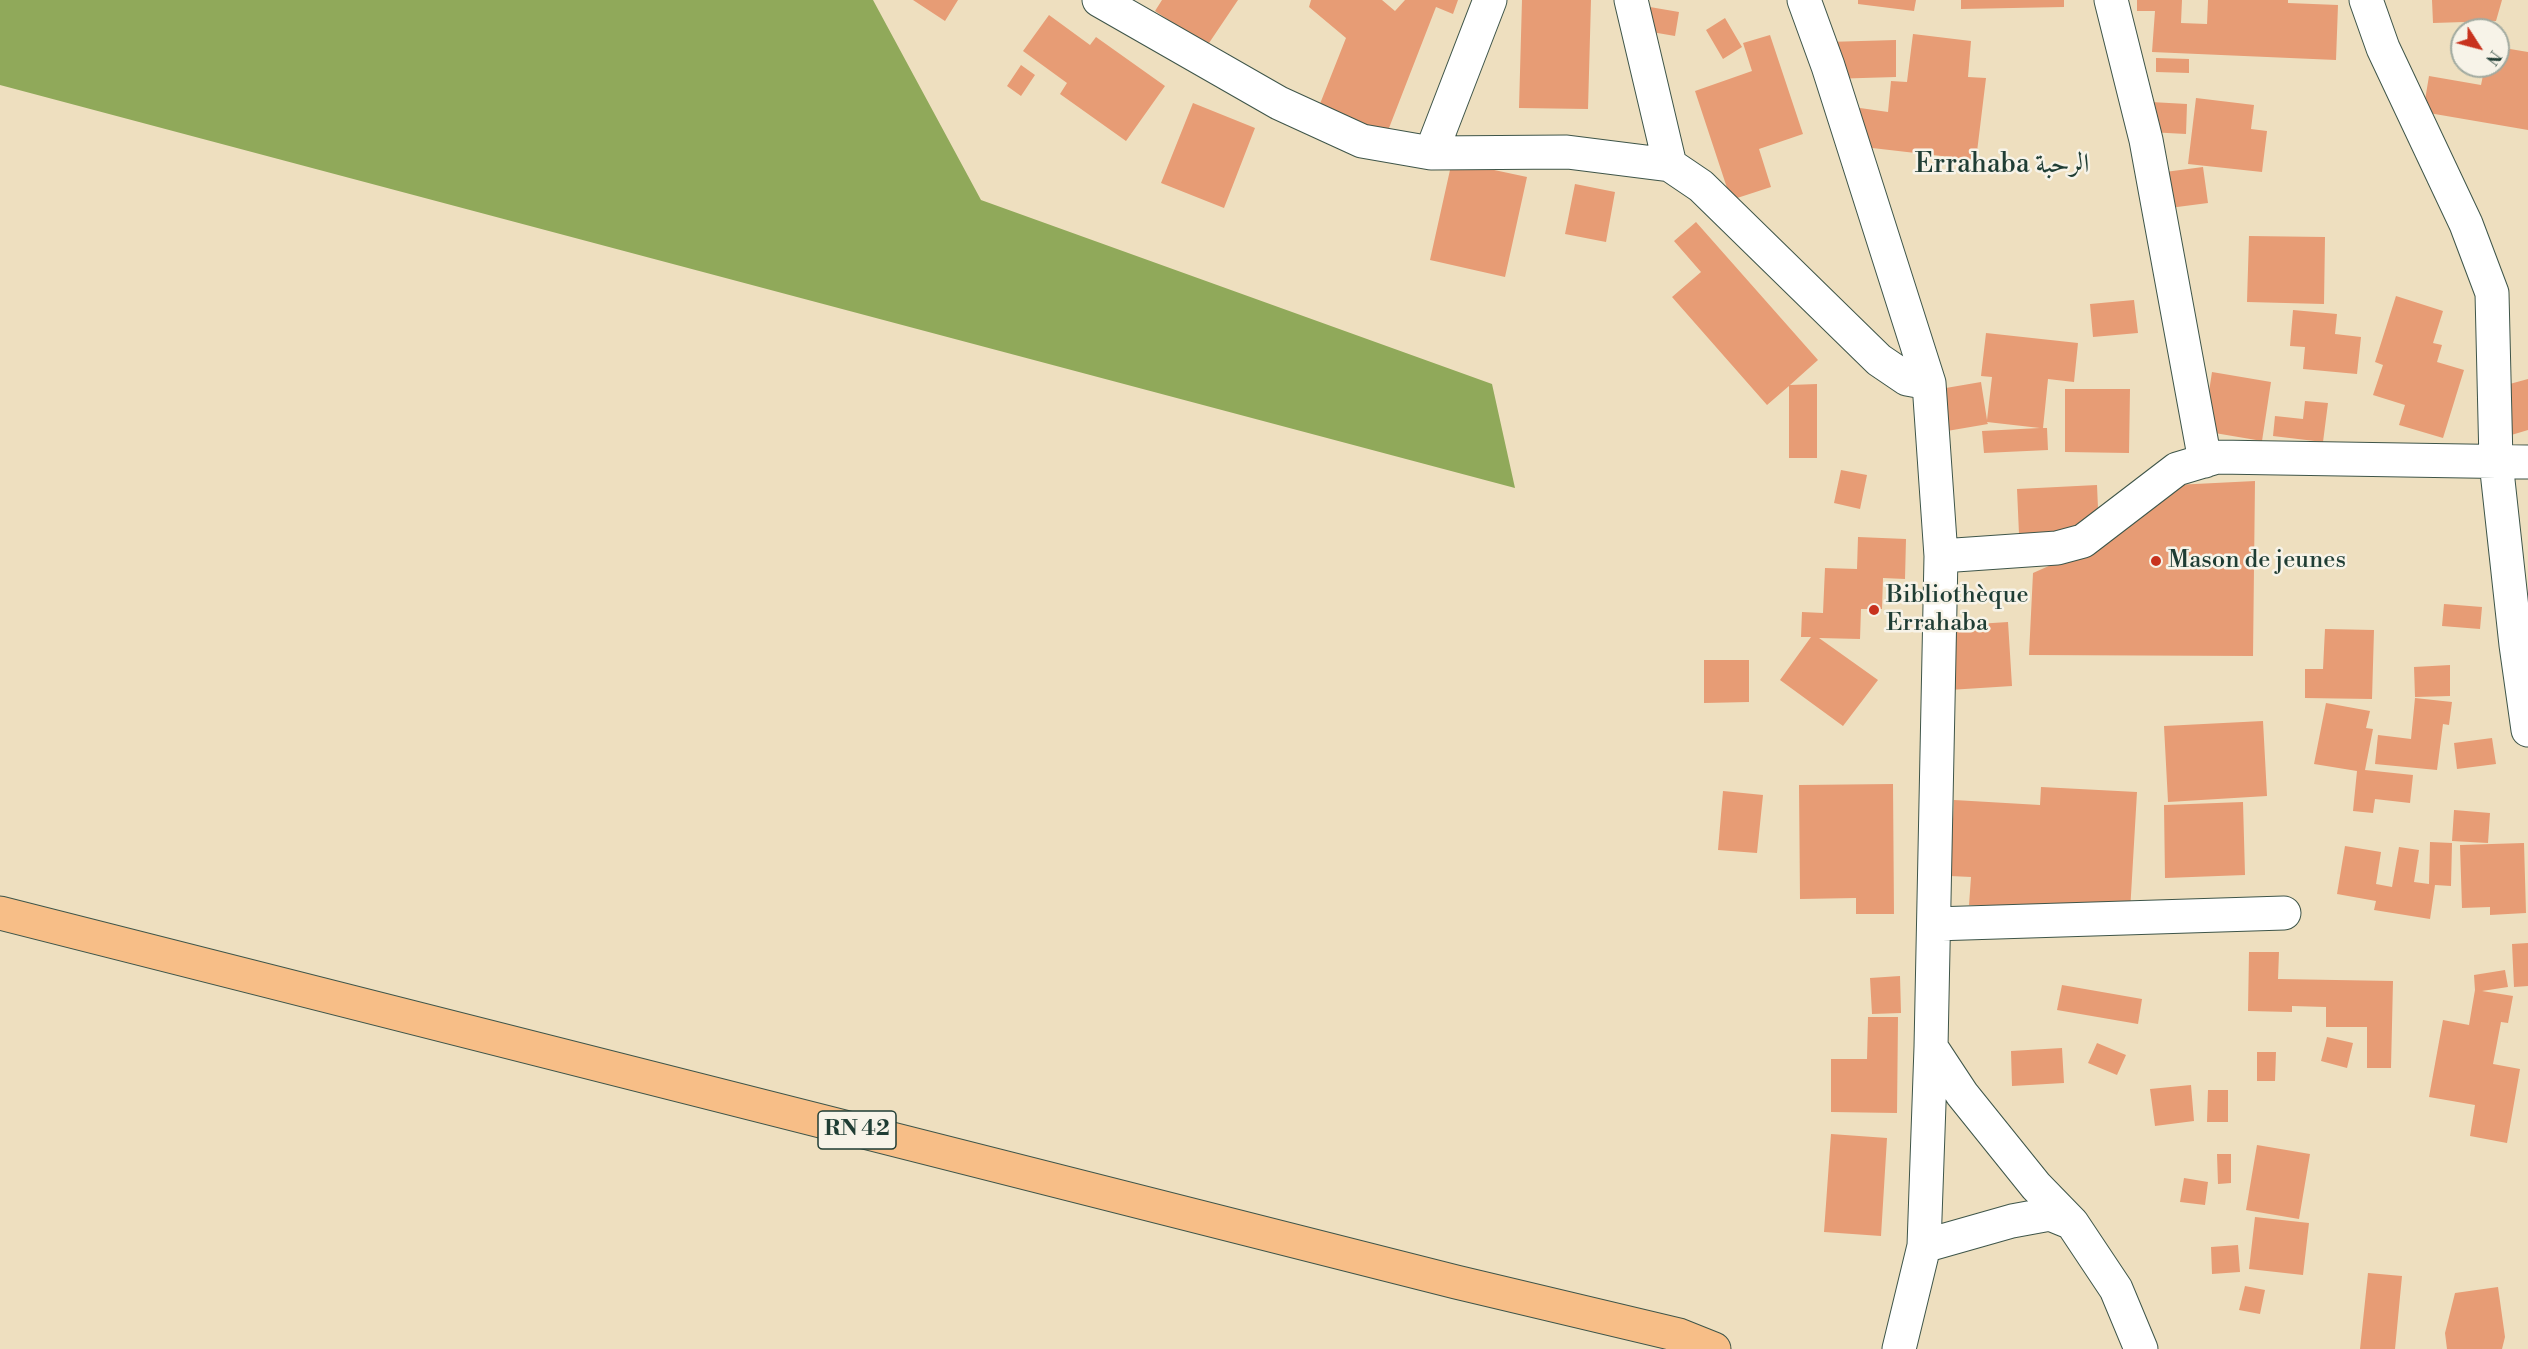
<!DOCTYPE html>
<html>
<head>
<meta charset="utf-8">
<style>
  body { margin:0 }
  #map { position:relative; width:2528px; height:1349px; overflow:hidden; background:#eedfbf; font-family:"Libre Bodoni",serif }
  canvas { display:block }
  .north { position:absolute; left:2450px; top:18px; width:60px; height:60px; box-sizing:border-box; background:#f7f3e8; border:2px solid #a1aaa0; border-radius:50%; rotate:126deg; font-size:16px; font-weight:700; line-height:24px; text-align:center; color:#1f3d34 }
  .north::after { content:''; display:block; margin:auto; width:21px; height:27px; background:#c8321e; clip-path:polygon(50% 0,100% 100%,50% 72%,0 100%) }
</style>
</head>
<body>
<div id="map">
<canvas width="2528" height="1349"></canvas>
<div class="north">N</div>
</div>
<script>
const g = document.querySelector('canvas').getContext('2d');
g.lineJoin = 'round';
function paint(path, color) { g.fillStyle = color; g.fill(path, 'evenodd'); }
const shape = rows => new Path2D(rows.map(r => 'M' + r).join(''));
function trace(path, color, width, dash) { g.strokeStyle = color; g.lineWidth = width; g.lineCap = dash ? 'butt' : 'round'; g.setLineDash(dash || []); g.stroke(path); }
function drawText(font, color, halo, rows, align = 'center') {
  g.font = font + ' "Libre Bodoni",Amiri,serif'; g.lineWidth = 5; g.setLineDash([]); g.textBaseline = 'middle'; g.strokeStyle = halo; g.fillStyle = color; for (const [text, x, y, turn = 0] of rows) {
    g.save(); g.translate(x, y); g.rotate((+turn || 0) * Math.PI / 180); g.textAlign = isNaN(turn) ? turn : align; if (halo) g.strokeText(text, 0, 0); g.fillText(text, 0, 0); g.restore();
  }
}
const forest = shape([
  [0,0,873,0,981,200,1492,384,1515,488,0,85]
]);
const building = shape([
  [913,0,958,0,945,21],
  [1162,0,1238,0,1207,46,1155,11],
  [1311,0,1382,0,1395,11,1405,0,1458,0,1453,14,1436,7,1382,146,1314,119,1346,38,1309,7],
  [1522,0,1591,0,1588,109,1519,108],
  [1858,0,1916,0,1914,11,1858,4],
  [1961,0,2064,0,2064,7,1961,9],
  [2137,0,2182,0,2181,23,2207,24,2208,0,2288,0,2288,3,2338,5,2336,60,2152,52,2155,11,2137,11],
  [2432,0,2502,0,2496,21,2433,23],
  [1644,6,1679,12,1675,36,1640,30],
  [1049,15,1090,45,1096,37,1165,86,1126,141,1060,94,1067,83,1023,51],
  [1725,18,1742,47,1723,59,1706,30],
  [1913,34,1971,41,1968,77,1986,78,1976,160,1855,146,1860,108,1888,112,1891,81,1907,82],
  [1770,35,1803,134,1759,149,1771,187,1731,200,1695,91,1752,71,1743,43],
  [1896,40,1896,77,1829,79,1827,42],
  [2498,47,2528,52,2528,130,2423,112,2429,76,2481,85,2485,66,2498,66],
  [2156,58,2189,59,2189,73,2156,72],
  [1021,65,1035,75,1021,96,1007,86],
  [2196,98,2254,105,2251,129,2267,131,2262,172,2188,164],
  [2151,102,2187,104,2186,134,2149,132],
  [1193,103,1255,128,1224,208,1161,183],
  [1452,161,1527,177,1505,277,1430,260],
  [2203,167,2208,203,2154,210,2150,174],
  [1575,184,1615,192,1606,242,1565,234],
  [1696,222,1818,360,1790,385,1817,384,1817,458,1789,458,1789,386,1767,405,1672,297,1701,272,1674,241],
  [2249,236,2325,237,2324,304,2247,302],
  [2396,296,2443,311,2433,343,2442,345,2437,362,2464,370,2443,438,2399,425,2405,405,2373,395,2383,365,2375,362],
  [2134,300,2138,333,2093,337,2090,304],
  [2293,310,2337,314,2335,334,2361,337,2357,374,2303,369,2305,347,2290,346],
  [1986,333,2078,343,2074,382,2048,379,2043,428,2047,428,2048,450,1984,453,1982,431,2040,428,1987,422,1988,424,1947,431,1940,389,1981,382,1987,420,1992,377,1981,376],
  [2212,372,2271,382,2262,441,2203,431],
  [2528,379,2528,430,2508,436,2495,388],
  [2065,389,2130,389,2129,453,2065,452],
  [2305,401,2328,403,2323,442,2273,436,2275,416,2303,419],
  [1841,470,1867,475,1860,509,1834,503],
  [2255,481,2253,656,2029,655,2033,573,2085,550,2175,485],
  [2097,485,2099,531,2019,534,2017,489],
  [1858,537,1906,539,1905,579,1883,578,1882,609,1861,609,1860,639,1819,638,1878,680,1843,726,1780,680,1811,637,1801,637,1802,612,1823,613,1825,568,1857,569],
  [2444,604,2482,607,2480,629,2442,626],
  [2008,622,2012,686,1949,690,1946,626],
  [2325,629,2374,630,2372,699,2305,698,2305,669,2323,669],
  [1704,660,1749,660,1749,702,1704,703],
  [2450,665,2450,696,2415,697,2414,667],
  [2415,698,2452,702,2449,725,2443,724,2437,770,2375,764,2378,735,2411,739],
  [2326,703,2370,711,2366,728,2373,729,2365,770,2413,775,2410,803,2375,799,2373,813,2353,811,2357,771,2314,764],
  [2263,721,2267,796,2168,802,2164,726],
  [2492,738,2496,764,2457,769,2454,743],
  [1893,784,1894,914,1856,914,1856,898,1800,899,1799,785],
  [2041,787,2137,792,2130,912,1969,905,1971,877,1950,876,1954,800,2040,805],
  [1723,791,1763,795,1757,853,1718,850],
  [2243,802,2245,875,2165,878,2164,805],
  [2454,810,2490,813,2488,843,2452,841],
  [2430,842,2452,843,2451,886,2435,885,2430,919,2374,910,2376,901,2337,894,2345,846,2381,852,2376,884,2392,887,2399,847,2419,850,2414,882,2429,884],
  [2524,843,2526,913,2490,915,2490,907,2462,908,2460,845],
  [2528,943,2528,986,2514,987,2512,944],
  [2249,952,2279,952,2278,979,2393,981,2391,1068,2367,1068,2367,1027,2326,1027,2326,1007,2292,1006,2292,1012,2248,1011],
  [2505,970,2508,987,2482,991,2513,996,2508,1023,2501,1022,2493,1064,2520,1069,2507,1143,2470,1136,2475,1105,2429,1097,2443,1020,2469,1025,2475,990,2474,975],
  [1900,976,1901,1013,1872,1014,1870,978],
  [2062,985,2142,999,2138,1024,2057,1010],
  [1868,1017,1898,1017,1897,1113,1831,1112,1831,1059,1867,1059],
  [2327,1037,2353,1043,2347,1068,2321,1061],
  [2097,1043,2126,1055,2117,1075,2088,1063],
  [2062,1048,2064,1083,2012,1086,2011,1051],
  [2257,1052,2276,1052,2275,1081,2257,1081],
  [2191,1085,2194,1121,2155,1126,2150,1089],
  [2208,1090,2228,1090,2228,1122,2207,1122],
  [1831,1134,1887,1138,1881,1236,1824,1232],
  [2257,1145,2310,1154,2299,1219,2246,1210],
  [2217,1154,2231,1154,2231,1183,2218,1184],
  [2184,1178,2208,1182,2205,1205,2180,1202],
  [2255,1217,2309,1223,2303,1275,2249,1269],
  [2238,1245,2240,1272,2212,1274,2211,1247],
  [2368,1273,2402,1276,2395,1349,2360,1349],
  [2245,1286,2265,1290,2260,1314,2239,1310],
  [2498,1287,2505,1337,2502,1349,2447,1349,2445,1333,2455,1293]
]);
const minor = shape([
  [1099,0,1279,103,1362,141,1431,153,1567,152,1670,165,1701,186,1879,360,1907,379,1929,383],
  [1631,0,1670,165],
  [1804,0,1828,66,1929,383,1941,556,1931,1047,1924,1246,1899,1349],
  [2111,0,2146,140,2205,461],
  [2366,0,2383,48,2466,224,2492,293,2496,462,2516,645,2528,730],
  [1431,153,1490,0],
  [1941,556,2057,548,2083,541,2177,469,2217,457,2528,462],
  [1934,924,2284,913],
  [1931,1047,1962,1094,2036,1186,2072,1223],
  [1924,1246,2012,1221,2050,1214,2072,1223,2116,1289,2141,1349]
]);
const primary = shape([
  [0,913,1456,1282,1679,1335,1714,1349]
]);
const markers = [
  [2156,561,6,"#c8321e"],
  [1874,610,6,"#c8321e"]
];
const shields = [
  [857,1130,78]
];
const shieldNames = [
  ["RN 42",857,1130]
];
const poiNames = [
  ["Mason de jeunes",2168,561],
  ["Bibliothèque",1886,596],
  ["Errahaba",1886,624]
];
const quarterNames = [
  ["Errahaba الرحبة",2002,166]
];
paint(forest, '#90a95a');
paint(building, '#e79c75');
trace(minor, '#3e5549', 35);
trace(primary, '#3e5549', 35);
trace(minor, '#fff', 33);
trace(primary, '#f7be87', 33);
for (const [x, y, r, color] of markers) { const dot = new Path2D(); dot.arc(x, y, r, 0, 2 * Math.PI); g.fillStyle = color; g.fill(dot); trace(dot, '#f7f3e8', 2); }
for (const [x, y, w] of shields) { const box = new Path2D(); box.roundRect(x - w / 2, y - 19, w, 38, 4.5); g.fillStyle = '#f7f3e8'; g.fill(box); trace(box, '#1f3d34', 1.5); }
drawText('bold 22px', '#1f3d34', null, shieldNames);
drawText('24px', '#1f3d34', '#f7f3e8', poiNames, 'left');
drawText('27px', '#1f3d34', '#f7f3e8', quarterNames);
</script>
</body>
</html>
